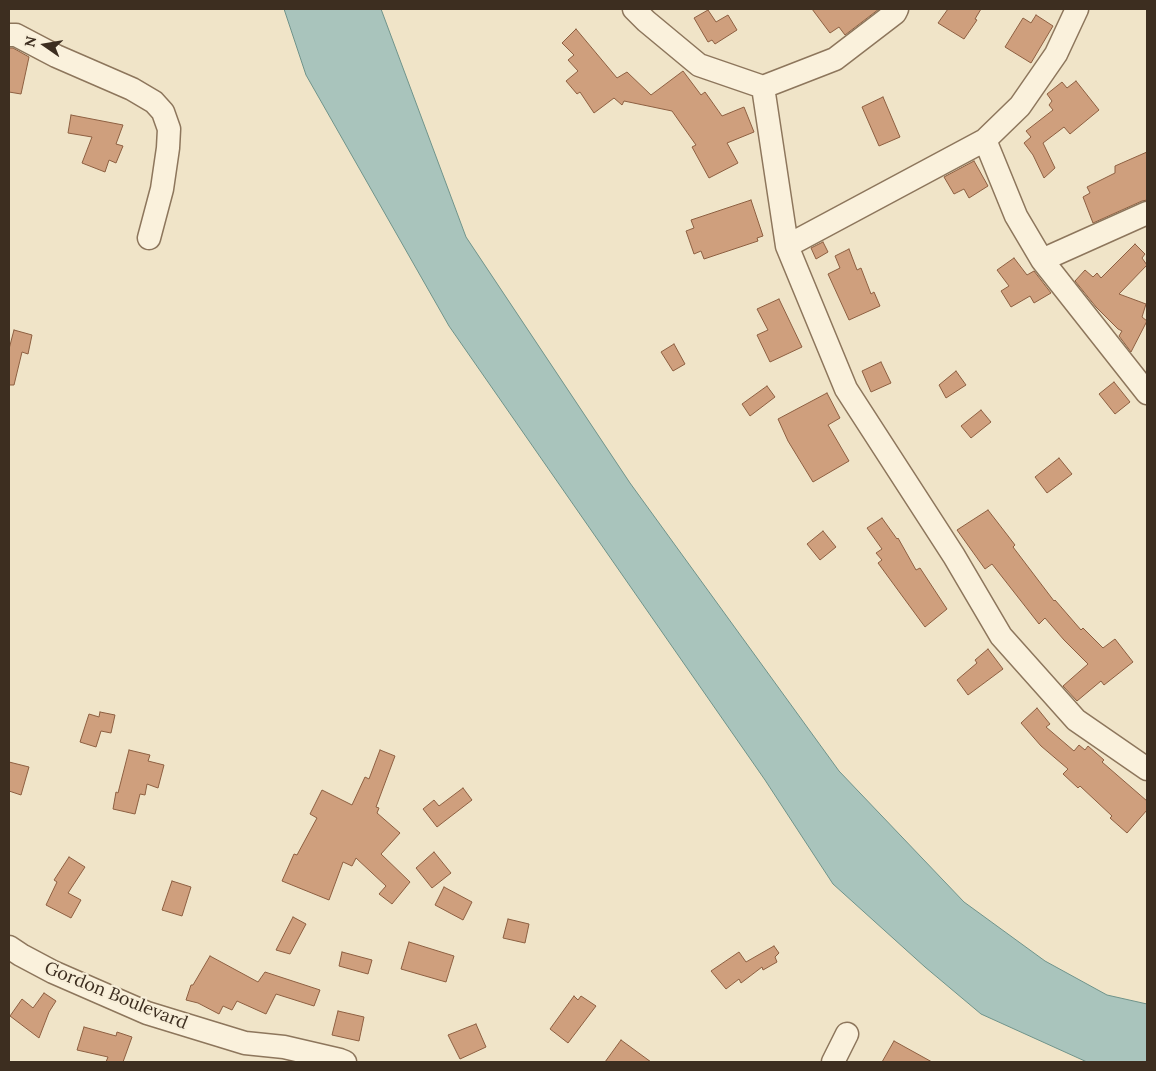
<!DOCTYPE html>
<html>
<head>
<meta charset="utf-8">
<style>
  body { margin:0 }
  #map { position:relative; width:1156px; height:1071px; overflow:hidden; background:#f0e4c8; font-family:Lora,serif }
  canvas { display:block }
  .frame { position:absolute; inset:0; border:10px solid #3d2e20; pointer-events:none }
  .north { position:absolute; left:20px; top:20px; width:50px; height:50px; -webkit-text-stroke:4px #f7eed8; paint-order:stroke; rotate:283deg; font-size:14px; font-weight:700; line-height:20px; text-align:center; color:#3d2e20 }
  .north::after { content:''; display:block; margin:auto; width:18px; height:22px; background:#3d2e20; clip-path:polygon(50% 0,100% 100%,50% 72%,0 100%) }
</style>
</head>
<body>
<div id="map">
<canvas width="1156" height="1071"></canvas>
<div class="frame"></div>
<div class="north">N</div>
</div>
<script>
const g = document.querySelector('canvas').getContext('2d');
g.lineJoin = 'round';
function paint(path, color) { g.fillStyle = color; g.fill(path, 'evenodd'); }
const shape = rows => new Path2D(rows.map(r => 'M' + r).join(''));
function trace(path, color, width, dash) { g.strokeStyle = color; g.lineWidth = width; g.lineCap = dash ? 'butt' : 'round'; g.setLineDash(dash || []); g.stroke(path); }
function drawText(font, color, halo, rows, align = 'center') {
  g.font = font + ' Lora,serif'; g.lineWidth = 4.5; g.setLineDash([]); g.textBaseline = 'middle'; g.strokeStyle = halo; g.fillStyle = color; for (const [text, x, y, turn = 0] of rows) {
    g.save(); g.translate(x, y); g.rotate((+turn || 0) * Math.PI / 180); g.textAlign = isNaN(turn) ? turn : align; if (halo) g.strokeText(text, 0, 0); g.fillText(text, 0, 0); g.restore();
  }
}
const water = shape([
  [284,9,381,9,466,237,630,483,839,771,964,902,1045,961,1107,995,1147,1004,1147,1062,1087,1062,981,1014,925,967,833,884,765,780,449,326,306,75,284,9]
]);
const building = shape([
  [812,9,879,9,845,35,839,27,830,33,812,9],
  [948,9,981,9,975,19,977,20,964,39,938,23,948,9],
  [708,10,716,22,728,15,737,30,715,44,712,40,708,42,694,18,708,10],
  [1036,15,1053,26,1031,63,1005,47,1023,18,1031,23,1036,15],
  [576,29,617,78,627,72,651,95,683,71,701,95,705,92,722,116,744,107,754,132,727,143,738,163,709,178,692,147,696,145,672,111,624,101,622,105,614,98,594,113,580,92,577,94,566,81,578,71,568,60,574,55,562,43,576,29],
  [9,48,13,48,29,57,21,94,9,92,9,48],
  [1076,81,1099,110,1070,134,1064,127,1043,143,1055,168,1044,178,1033,155,1024,143,1031,137,1026,131,1053,110,1049,105,1052,101,1047,94,1062,82,1067,88,1076,81],
  [883,97,900,137,879,146,862,107,883,97],
  [71,115,123,125,116,144,123,146,116,163,109,160,105,172,82,163,92,137,68,133,71,115],
  [1147,152,1147,200,1142,201,1093,223,1083,197,1090,193,1087,187,1115,173,1115,166,1147,152],
  [974,161,988,186,969,198,964,189,954,194,944,177,974,161],
  [751,200,763,236,757,238,758,241,704,259,701,251,694,254,686,231,694,228,691,220,751,200],
  [823,242,828,252,816,259,811,248,823,242],
  [1135,244,1145,254,1142,258,1147,265,1119,294,1146,304,1142,317,1147,321,1131,352,1119,336,1122,331,1118,329,1096,307,1075,281,1085,270,1093,277,1097,273,1101,278,1135,244],
  [849,249,857,270,861,268,871,294,874,292,880,306,849,320,828,274,840,268,835,256,849,249],
  [1014,258,1027,275,1034,271,1051,293,1034,303,1030,296,1011,307,1001,291,1009,286,997,270,1014,258],
  [779,299,802,347,770,362,757,335,768,330,757,309,779,299],
  [14,330,32,335,28,354,22,352,14,385,9,385,9,349,14,330],
  [674,344,685,364,673,371,661,352,674,344],
  [881,362,891,383,871,392,862,371,881,362],
  [956,371,966,385,946,398,939,385,956,371],
  [1114,382,1130,402,1115,414,1099,394,1114,382],
  [767,386,775,397,750,416,742,404,767,386],
  [827,393,840,418,828,425,849,461,813,482,788,441,778,419,827,393],
  [981,410,991,422,971,438,961,426,981,410],
  [1059,458,1072,474,1047,493,1035,477,1059,458],
  [988,510,1015,545,1013,547,1054,601,1055,600,1081,630,1083,628,1103,648,1115,639,1133,662,1104,685,1101,681,1077,701,1063,686,1088,664,1064,640,1045,618,1039,624,992,564,985,569,957,530,988,510],
  [882,518,897,539,898,538,916,570,920,568,947,609,925,627,878,563,882,560,876,553,882,549,867,528,882,518],
  [823,531,836,547,820,560,807,544,823,531],
  [988,649,1003,669,968,695,957,680,977,663,975,660,988,649],
  [1037,708,1050,724,1046,727,1074,751,1079,745,1085,750,1088,746,1104,760,1102,762,1147,801,1147,810,1127,833,1110,818,1112,816,1080,786,1078,788,1063,774,1068,769,1041,746,1021,723,1037,708],
  [100,712,115,715,111,733,101,731,96,747,80,742,89,714,99,717,100,712],
  [129,750,150,755,148,761,164,765,158,788,147,784,145,795,140,794,135,814,113,809,116,792,118,793,129,750],
  [380,750,395,756,376,807,379,808,377,813,400,833,381,854,410,882,392,904,379,894,386,886,356,858,352,866,343,862,329,900,282,881,294,854,297,855,317,818,310,814,322,790,352,805,365,777,369,779,380,750],
  [9,762,29,767,21,795,9,791,9,762],
  [463,788,472,800,437,827,423,809,434,800,439,806,463,788],
  [434,852,451,873,432,888,416,868,434,852],
  [69,857,85,867,68,893,81,900,71,918,46,905,57,882,54,880,69,857],
  [172,881,191,887,182,916,162,910,172,881],
  [444,887,472,902,463,920,435,905,444,887],
  [293,917,306,924,290,954,276,950,293,917],
  [508,919,529,924,525,943,503,938,508,919],
  [409,942,454,956,446,982,401,969,409,942],
  [774,946,779,953,775,957,777,962,763,970,762,967,741,983,739,979,726,989,711,971,739,952,746,962,774,946],
  [342,952,372,960,368,974,339,966,342,952],
  [210,956,258,982,265,972,320,990,314,1006,276,994,266,1014,237,1001,232,1010,223,1006,219,1014,198,1003,186,1000,191,985,193,985,210,956],
  [44,993,56,1001,49,1012,39,1038,10,1016,22,999,33,1008,44,993],
  [574,996,578,1000,581,996,596,1006,568,1043,550,1029,574,996],
  [338,1011,364,1017,359,1041,332,1035,338,1011],
  [476,1024,486,1047,460,1059,448,1035,476,1024],
  [84,1027,116,1036,117,1032,132,1037,123,1062,106,1062,108,1057,77,1050,84,1027],
  [621,1040,651,1062,605,1062,621,1040],
  [894,1041,932,1062,882,1062,894,1041]
]);
const minor = shape([
  [634,9,646,21,699,65,763,87,835,59,895,13,897,9],
  [9,35,16,35,56,56,132,89,154,102,163,112,169,129,168,148,162,189,149,238],
  [763,87,787,246,846,389,954,556,1001,636,1076,720,1147,769],
  [985,140,1016,216,1042,260,1147,393],
  [787,246,985,140,1020,106,1056,54,1077,9],
  [1042,260,1147,213],
  [9,947,21,955,53,972,147,1013,245,1043,284,1047,340,1060,345,1062],
  [833,1062,847,1034]
]);
const streetNames = [
  ["Gordon Boulevard",116,996,22]
];
paint(water, '#a9c4bc');
trace(water, '#6f938a', 1);
paint(building, '#cf9f7d');
trace(building, '#8d5f41', 1);
trace(minor, '#8d765c', 25);
trace(minor, '#faf1dc', 22);
drawText('18px', '#3d2e20', '#f7eed8', streetNames);
</script>
</body>
</html>
